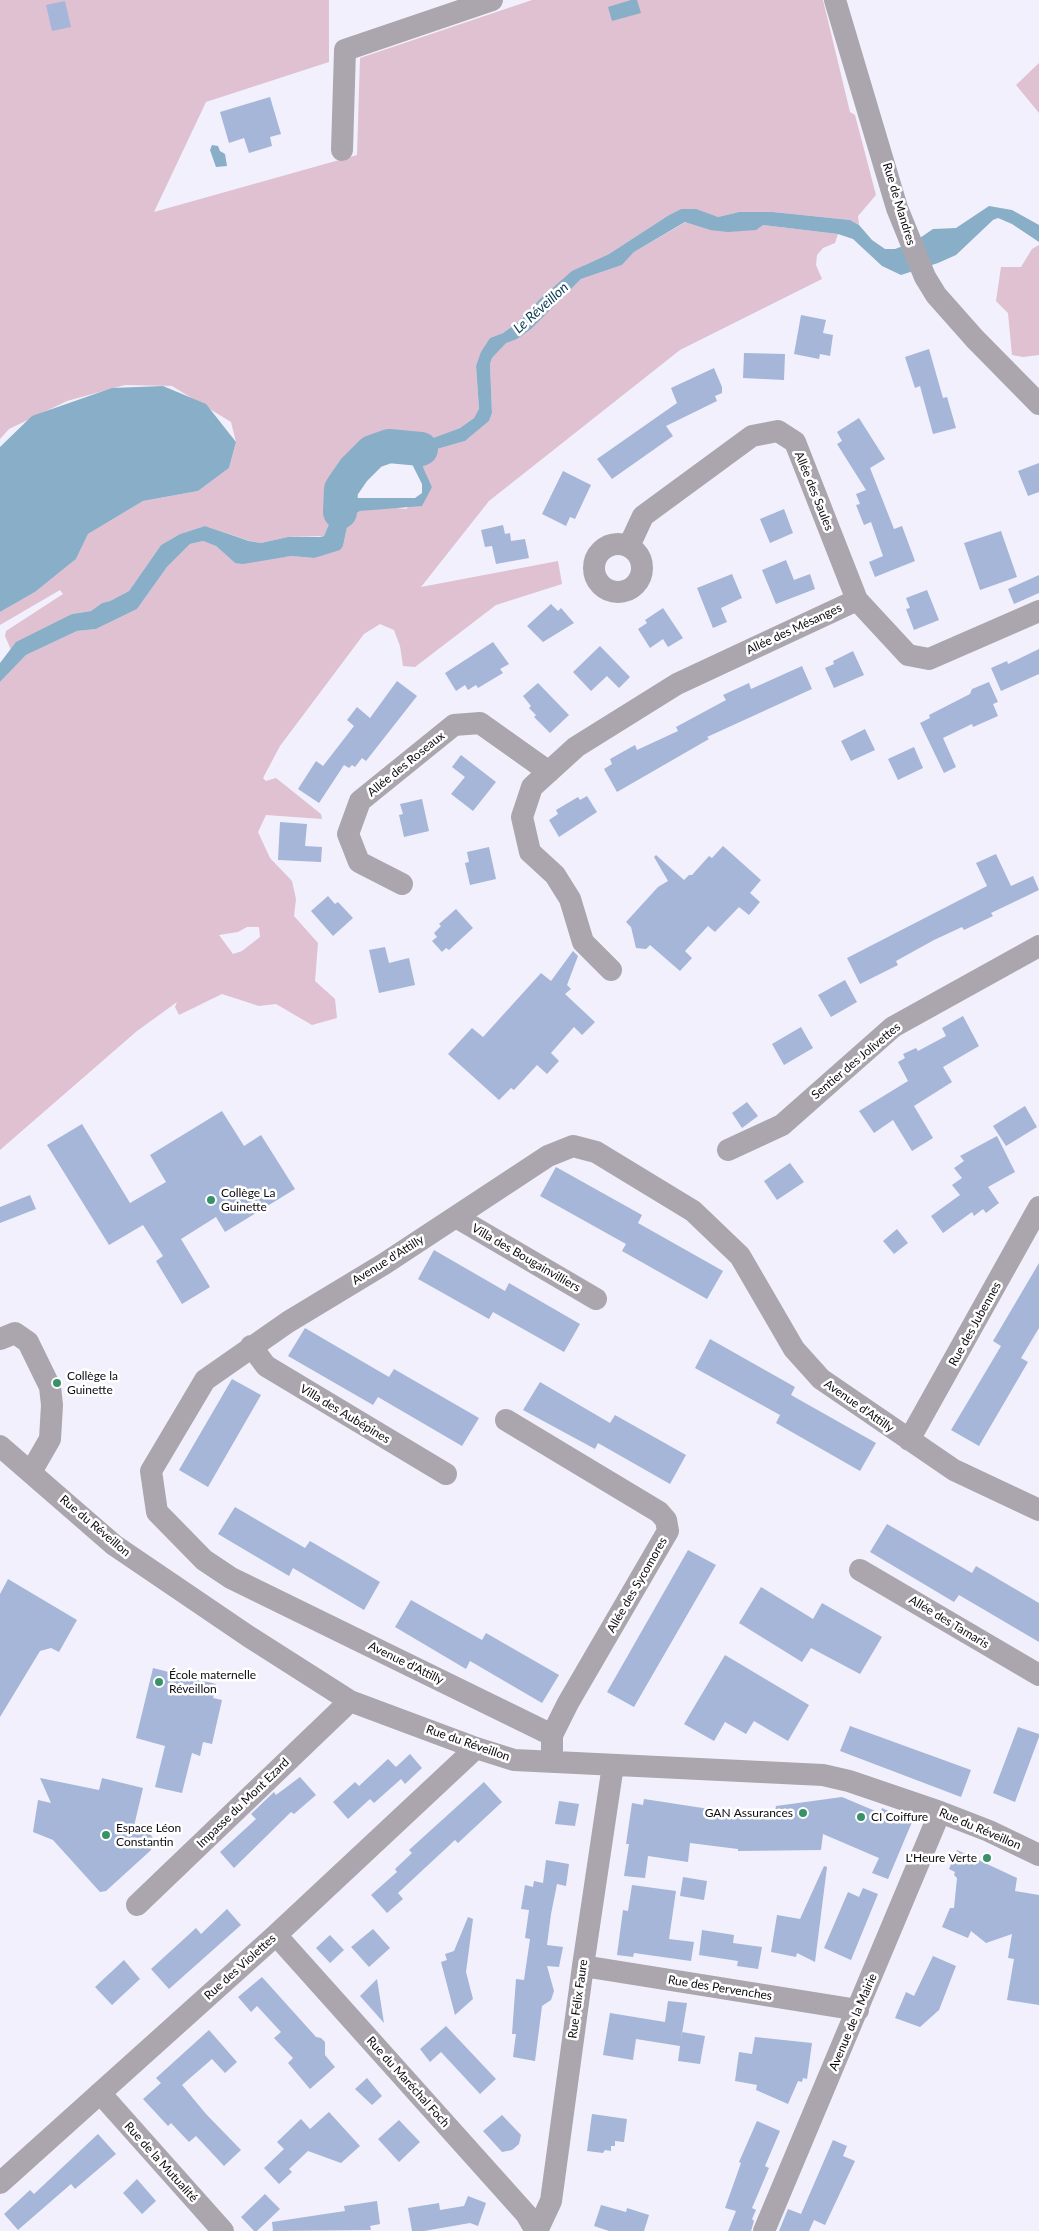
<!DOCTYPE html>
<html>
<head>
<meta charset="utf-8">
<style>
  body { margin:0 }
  canvas { display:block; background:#f1f0fc }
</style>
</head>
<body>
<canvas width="1039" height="2231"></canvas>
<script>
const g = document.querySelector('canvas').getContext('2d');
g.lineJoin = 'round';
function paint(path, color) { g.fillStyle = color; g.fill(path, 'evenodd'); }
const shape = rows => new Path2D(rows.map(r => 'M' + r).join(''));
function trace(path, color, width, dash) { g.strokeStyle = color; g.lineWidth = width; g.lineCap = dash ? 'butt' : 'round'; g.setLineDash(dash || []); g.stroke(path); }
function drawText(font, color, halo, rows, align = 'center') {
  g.font = font + ' Lato,sans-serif'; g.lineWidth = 5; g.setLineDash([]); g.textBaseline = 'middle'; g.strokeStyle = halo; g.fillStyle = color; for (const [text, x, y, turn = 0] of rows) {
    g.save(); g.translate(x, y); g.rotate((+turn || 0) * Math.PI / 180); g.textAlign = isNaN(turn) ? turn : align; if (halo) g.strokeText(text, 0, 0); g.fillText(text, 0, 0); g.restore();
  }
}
const green = shape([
  [0,0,329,0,329,62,206,102,154,212,357,155,360,58,532,0,823,0,850,112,855,115,876,195,858,216,859,225,850,220,773,212,739,212,718,217,681,209,669,215,609,254,585,265,524,315,521,320,503,333,490,338,476,366,479,410,474,418,460,428,414,445,385,441,371,445,360,454,339,481,334,512,324,536,288,537,261,543,250,541,205,526,180,534,161,545,129,591,110,601,102,603,91,611,72,614,11,650,5,636,6,631,63,594,60,590,0,625,0,612,35,592,76,559,88,534,143,501,198,491,229,468,236,442,231,422,172,386,125,385,67,401,9,429,0,439],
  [1039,63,1039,113,1016,85],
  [686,222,710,230,763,225,838,234,835,243,823,248,817,255,816,265,822,279,680,350,489,501,421,587,558,561,562,584,496,605,415,667,403,666,400,646,394,630,380,624,364,634,280,746,263,778,266,781,276,778,321,814,322,819,266,815,258,832,270,858,292,881,296,899,294,916,318,943,315,981,335,999,337,1018,312,1025,276,1004,259,1006,222,994,179,1015,175,1007,177,1002,137,1031,0,1150,0,682,26,655,77,631,96,629,137,609,167,567,190,544,203,541,216,546,235,563,291,556,314,558,343,546,349,518,360,511,387,507,406,509,432,487,423,467,427,457,437,449,465,441,489,421,492,413,490,364,492,358,506,342,517,339,530,329,581,279,622,265,634,252],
  [247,927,259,927,260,937,242,951,233,954,219,935,238,932],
  [1039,245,1039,355,1023,357,1012,355,1008,313,996,301,1001,267,1021,267,1032,249]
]);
const water = shape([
  [631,0,637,0,641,13,612,21,608,7],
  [212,145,218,146,220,151,225,154,227,166,216,167,210,150],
  [989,206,1012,210,1039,225,1039,242,1012,224,998,218,993,220,956,255,938,263,901,275,882,266,853,239,838,234,763,225,756,230,728,232,710,230,685,222,634,252,622,265,581,279,531,329,517,339,506,343,492,358,490,364,492,413,489,421,465,441,437,449,427,457,423,467,432,487,422,506,360,511,349,518,343,546,340,550,314,558,291,556,243,564,235,563,216,546,203,541,190,544,167,567,137,609,96,629,77,631,26,655,0,682,0,663,16,642,72,614,91,611,102,603,110,601,129,591,161,545,180,534,205,526,249,541,261,543,288,537,320,537,324,536,334,512,336,498,415,498,422,493,422,484,411,462,410,454,414,445,460,428,474,418,479,409,476,366,481,352,490,338,503,333,521,320,540,299,572,271,609,254,669,215,681,209,696,209,718,217,739,212,773,212,850,220,859,225,872,240,885,249,895,249,914,242,933,229,956,228],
  [163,386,206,404,236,442,229,468,198,491,143,501,88,534,76,559,35,592,0,612,0,447,32,416,112,388]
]);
const river = shape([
  [340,512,341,489,354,470,372,452,389,446,421,449]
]);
const building = shape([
  [65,1,71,27,52,31,46,5],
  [270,97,281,134,270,137,272,146,249,153,244,138,229,143,220,112],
  [801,315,826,320,823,333,833,335,830,356,820,354,819,359,794,354],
  [929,349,943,398,947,397,956,428,933,434,920,386,915,388,905,357],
  [744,353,785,354,784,380,743,378],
  [714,368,722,387,722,393,715,396,717,401,666,426,673,436,612,479,597,459,677,403,671,388],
  [859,418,885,459,870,468,894,529,902,526,915,561,875,577,869,562,883,556,871,522,864,525,856,505,860,504,856,494,866,490,837,444,842,441,837,432],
  [1039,463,1039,492,1028,496,1018,471],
  [563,471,591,485,575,519,570,517,566,526,542,514],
  [784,509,793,533,770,543,760,519],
  [503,525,505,534,510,533,511,541,525,539,529,558,496,564,492,546,485,547,481,530],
  [1001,531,1017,577,980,590,964,543],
  [786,560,794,580,810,574,815,589,776,604,762,570],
  [732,574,742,598,721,608,727,622,713,628,697,588],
  [1039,575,1039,593,1014,604,1008,589],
  [927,590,939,620,914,630,906,609,910,608,906,598],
  [551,604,558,611,561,608,574,623,543,642,527,626],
  [663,608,683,638,668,647,663,639,650,648,638,629,647,623,645,620],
  [493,642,509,664,500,669,503,673,478,688,476,685,468,690,465,685,456,691,445,673],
  [600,646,630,677,619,688,607,676,591,691,573,672],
  [1039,649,1039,674,1001,691,991,668,1007,661,1008,664],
  [853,651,864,675,834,688,825,668,834,664,833,661],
  [802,666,812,689,707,737,709,739,617,792,604,769,612,764,610,759,635,745,637,750,678,731,676,727,726,700,723,695,749,683,751,689],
  [397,681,417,696,366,761,362,758,355,767,352,765,349,768,344,765,319,803,298,789,316,761,323,766,354,726,347,720,357,707,370,718],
  [989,682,998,702,993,704,998,716,973,727,972,724,943,738,956,767,944,773,920,723,930,718,929,715,970,694,972,689],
  [538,683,569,715,550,733,534,717,536,715,529,708,531,706,523,696],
  [865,729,875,750,851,761,841,741],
  [914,747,923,768,898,780,888,759],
  [461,755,496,782,473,811,451,794,465,777,452,767],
  [587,796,597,812,559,837,549,820,558,814,556,810,578,797,580,800],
  [422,799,429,831,404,837,399,815,403,814,400,804],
  [280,822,307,824,305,846,322,847,321,862,278,860],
  [723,846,761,880,750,893,760,902,749,915,739,907,715,932,708,926,685,951,692,958,680,971,650,945,646,949,636,948,631,927,626,922,658,887,668,881,654,857,656,855,684,880,689,875,692,875,709,856,712,858],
  [489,847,496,879,470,885,465,863,469,862,467,852],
  [996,854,1011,886,1033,876,1039,890,991,913,993,916,964,930,962,927,934,940,896,961,898,965,860,984,847,958,987,886,976,863],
  [328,896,335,904,338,902,353,918,333,936,311,911],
  [456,909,473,928,449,950,446,948,442,952,432,941,437,937,434,933,441,926,439,924],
  [385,947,389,963,409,958,415,985,379,993,369,950],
  [573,951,578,956,567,985,571,989,565,994,595,1022,582,1035,574,1027,551,1053,559,1061,547,1074,537,1065,514,1090,511,1088,499,1100,448,1054,472,1028,483,1037,541,973,551,981],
  [845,980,857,1002,831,1017,818,995],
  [963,1016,979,1046,943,1067,952,1082,914,1106,933,1138,912,1151,893,1120,874,1133,859,1111,908,1081,898,1062,905,1058,903,1054,916,1048,918,1051,946,1036,942,1028],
  [801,1027,813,1048,784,1065,772,1044],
  [747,1102,758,1116,742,1128,732,1113],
  [1025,1106,1037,1127,1006,1146,993,1126],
  [222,1111,244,1146,261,1135,295,1189,225,1232,216,1217,181,1239,210,1287,182,1304,156,1261,163,1256,143,1225,109,1245,47,1145,82,1124,130,1203,166,1182,150,1155],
  [997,1136,1015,1172,988,1187,999,1203,986,1213,983,1209,974,1216,972,1212,943,1233,931,1216,960,1195,952,1185,962,1178,954,1168,964,1161,960,1156],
  [790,1163,804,1182,777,1200,764,1181],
  [556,1167,642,1215,638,1223,723,1271,707,1299,622,1251,626,1244,540,1196],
  [30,1195,36,1209,0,1223,0,1207],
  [897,1229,908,1243,894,1254,883,1241],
  [434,1250,505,1291,509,1283,580,1324,564,1352,493,1312,489,1319,418,1279],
  [1039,1263,1039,1328,1021,1358,1028,1362,979,1446,951,1430,1001,1346,993,1341],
  [305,1328,389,1377,394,1369,479,1418,462,1446,378,1397,373,1405,288,1356],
  [710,1339,795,1387,791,1395,876,1443,860,1471,776,1423,780,1415,695,1368],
  [232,1379,261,1395,208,1487,179,1470],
  [540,1382,610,1423,615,1415,686,1455,670,1484,598,1443,595,1449,523,1410],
  [235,1507,305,1548,310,1541,380,1582,364,1610,293,1568,289,1576,218,1534],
  [887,1524,972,1573,976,1566,1039,1603,1039,1642,959,1595,954,1602,870,1552],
  [688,1550,716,1565,634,1707,607,1692],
  [8,1579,77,1620,59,1652,51,1648,40,1651,0,1717,0,1594],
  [761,1587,813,1619,822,1603,882,1637,860,1674,811,1648,802,1662,739,1623],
  [411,1600,482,1640,486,1633,559,1675,542,1703,470,1661,466,1669,395,1627],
  [725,1655,809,1705,788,1741,754,1721,746,1734,725,1722,714,1741,684,1724],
  [153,1668,216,1684,213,1698,222,1700,212,1744,203,1742,200,1756,192,1753,182,1793,155,1787,165,1746,136,1738],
  [850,1726,971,1770,961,1797,840,1751],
  [1018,1727,1039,1734,1039,1737,1015,1802,993,1793],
  [410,1754,422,1768,405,1784,401,1779,374,1803,370,1799,348,1819,333,1802,355,1782,359,1786,388,1759,396,1767],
  [300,1777,316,1795,294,1814,291,1812,234,1868,220,1852,256,1819,251,1814,274,1792,276,1795],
  [40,1778,99,1790,102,1778,143,1788,134,1826,147,1830,156,1842,150,1851,106,1891,100,1892,53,1840,33,1832,38,1800,51,1803],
  [484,1782,502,1802,458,1843,455,1840,398,1893,403,1899,387,1913,371,1895,397,1872,395,1869,412,1853,409,1850],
  [842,1797,880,1813,882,1808,912,1822,888,1879,872,1873,879,1858,823,1834,821,1850,738,1851,738,1849,690,1843,688,1862,648,1856,645,1878,624,1876,629,1844,626,1844,632,1803,643,1805,644,1799,774,1819,776,1806],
  [559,1801,579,1804,575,1826,555,1824],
  [957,1850,1017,1878,1015,1891,1039,1895,1039,2005,1007,2000,1014,1959,1008,1958,1012,1934,986,1943,971,1931,968,1938,942,1927,950,1908,954,1908,957,1878,954,1875,955,1872,949,1869],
  [546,1860,569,1864,566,1886,557,1884,551,1914,547,1945,563,1947,559,1967,547,1966,554,1991,551,2000,542,2006,535,2061,513,2057,516,2034,512,2034,516,1979,524,1980,530,1939,525,1938,529,1910,521,1909,525,1885,533,1887,534,1881,543,1883],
  [824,1866,827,1867,815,1962,797,1953,796,1957,771,1952,777,1915,800,1919],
  [683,1877,707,1881,704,1900,680,1896],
  [632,1885,676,1891,669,1939,694,1942,691,1961,634,1953,633,1957,617,1955,623,1910,628,1911],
  [863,1888,878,1894,851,1960,824,1948,848,1892,859,1897],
  [227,1909,241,1925,169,1989,151,1969,196,1928,201,1934],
  [468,1917,473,1919,466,1972,473,1999,455,2015,441,1962,447,1960,445,1954,454,1951],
  [373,1929,390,1948,369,1967,351,1947],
  [702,1930,734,1935,733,1943,762,1947,758,1969,737,1966,738,1961,699,1955],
  [330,1935,344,1950,330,1963,316,1948],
  [933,1956,956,1966,939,2010,920,2027,895,2018,906,1992,914,1996],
  [124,1960,140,1979,112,2005,95,1987],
  [262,1977,316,2037,321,2038,325,2042,325,2055,335,2067,310,2089,288,2063,293,2058,274,2038,281,2032,257,2006,251,2012,238,1997],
  [377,1979,384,2023,360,1996],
  [668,2001,687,2003,680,2046,636,2039,633,2060,603,2055,610,2013,665,2022],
  [446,2026,496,2079,480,2094,441,2052,430,2062,420,2049],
  [209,2030,237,2062,225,2073,212,2059,182,2085,206,2114,241,2150,224,2166,196,2136,189,2142,171,2123,168,2126,143,2099,161,2083,156,2078],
  [682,2032,705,2036,700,2064,678,2061],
  [755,2037,812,2043,807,2079,803,2078,802,2082,798,2081,788,2104,756,2090,757,2085,735,2081,739,2052,752,2054],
  [367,2078,382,2096,372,2105,355,2089],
  [329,2112,360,2146,341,2163,308,2151,289,2169,292,2172,279,2184,264,2168,284,2149,277,2142,301,2119,310,2129],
  [592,2114,627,2119,624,2142,615,2141,615,2146,611,2146,611,2151,605,2150,603,2153,587,2151],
  [502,2115,521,2135,519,2144,512,2150,502,2152,483,2131],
  [399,2120,420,2142,399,2162,378,2139],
  [757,2121,780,2131,765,2166,769,2168,752,2208,756,2210,752,2219,754,2221,751,2231,728,2231,736,2211,725,2208,741,2163,739,2162],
  [98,2134,116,2154,75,2189,71,2184,18,2230,4,2214,30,2190,34,2194],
  [833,2140,847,2146,843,2156,855,2161,825,2225,814,2220,809,2231,779,2231,788,2209,801,2214],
  [137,2179,156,2201,142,2214,123,2193],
  [265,2194,280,2209,257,2231,254,2231,241,2217],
  [468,2196,486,2203,478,2226,470,2223,424,2231,412,2231,408,2208,439,2203,440,2210,464,2206],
  [377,2201,380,2224,370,2226,371,2230,273,2231,272,2222,345,2211,344,2206],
  [601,2205,626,2212,627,2208,649,2215,644,2231,609,2231,594,2226]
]);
const minor = shape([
  [835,0,897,208,925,277,936,295,975,339,1039,404],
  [342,150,345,50,492,0],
  '594 568a24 24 0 1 1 48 0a24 24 0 1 1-48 0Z',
  [629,546,643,516,752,436,778,431,795,442,857,600,908,655,929,659,1039,611],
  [402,884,359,862,348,834,360,801,454,725,480,723,549,772],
  [611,970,583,942,570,899,555,875,530,852,522,817,532,787,576,747,677,684,857,600],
  [728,1150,782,1125,893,1027,1039,946],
  [456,1217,596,1299],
  [0,1339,15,1333,28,1342,50,1387,52,1405,50,1439,31,1472],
  [251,1346,266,1366,446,1474],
  [506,1420,659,1512,666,1520,668,1531,568,1703,552,1735,552,1750],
  [909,1440,1039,1207],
  [0,1446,114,1545,248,1636,350,1701,476,1748,514,1760,823,1775,849,1781,940,1812,989,1831,1039,1855],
  [860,1570,1039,1675],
  [552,1735,231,1578,204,1560,157,1512,151,1471,205,1380,288,1322,384,1264,548,1156,573,1146,596,1152,693,1211,740,1256,794,1349,821,1379,954,1470,1039,1510],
  [137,1905,350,1701],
  [276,1935,526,2214,536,2231],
  [583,1966,858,2010],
  [100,2093,223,2231],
  [0,2183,276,1935,476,1748],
  [537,2231,551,2201,583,1966,613,1765],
  [764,2231,940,1812]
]);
const markers = [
  [211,1200,5,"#399267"],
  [57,1383,5,"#399267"],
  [159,1682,5,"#399267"],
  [803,1813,5,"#399267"],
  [861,1817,5,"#399267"],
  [106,1835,5,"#399267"],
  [987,1858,5,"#399267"]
];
const streetNames = [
  ["Rue de Mandres",899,204,73],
  ["Allée des Saules",814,491,68],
  ["Allée des Mésanges",794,629,-25],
  ["Allée des Roseaux",406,764,-39],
  ["Sentier des Jolivettes",856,1061,-40],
  ["Villa des Bougainvilliers",526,1258,30],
  ["Avenue d'Attilly",388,1260,-32],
  ["Rue des Jubennes",975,1324,-61],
  ["Avenue d'Attilly",859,1406,35],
  ["Villa des Aubépines",345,1414,31],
  ["Rue du Réveillon",95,1526,40],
  ["Allée des Sycomores",637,1585,-60],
  ["Allée des Tamaris",949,1622,31],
  ["Avenue d'Attilly",406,1663,26],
  ["Rue du Réveillon",468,1743,19],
  ["Impasse du Mont Ezard",243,1803,-44],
  ["Rue du Réveillon",980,1829,23],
  ["Rue des Violettes",240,1967,-42],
  ["Rue des Pervenches",720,1988,9],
  ["Rue Félix Faure",578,1999,-82],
  ["Avenue de la Mairie",853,2022,-67],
  ["Rue du Maréchal Foch",408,2082,48],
  ["Rue de la Mutualité",161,2162,48]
];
const poiNames = [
  ["Collège La",221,1193],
  ["Guinette",221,1207],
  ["Collège la",67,1376],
  ["Guinette",67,1390],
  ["École maternelle",169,1675],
  ["Réveillon",169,1689],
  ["GAN Assurances",793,1813,"right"],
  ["CI Coiffure",871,1817],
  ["Espace Léon",116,1828],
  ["Constantin",116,1842],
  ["L'Heure Verte",977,1858,"right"]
];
const waterNames = [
  ["Le Réveillon",541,308,-42]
];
paint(green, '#dfc1d2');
paint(water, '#89aec7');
trace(river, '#89aec7', 34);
paint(building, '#a5b6d9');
trace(minor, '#aba6ad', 22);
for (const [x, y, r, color] of markers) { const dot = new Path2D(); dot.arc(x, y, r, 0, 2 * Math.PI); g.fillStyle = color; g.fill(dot); trace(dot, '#fff', 2); }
drawText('12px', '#0c0b11', '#fff', streetNames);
drawText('12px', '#0c0b11', '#fff', poiNames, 'left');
drawText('italic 14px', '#083953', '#fff', waterNames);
</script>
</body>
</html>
